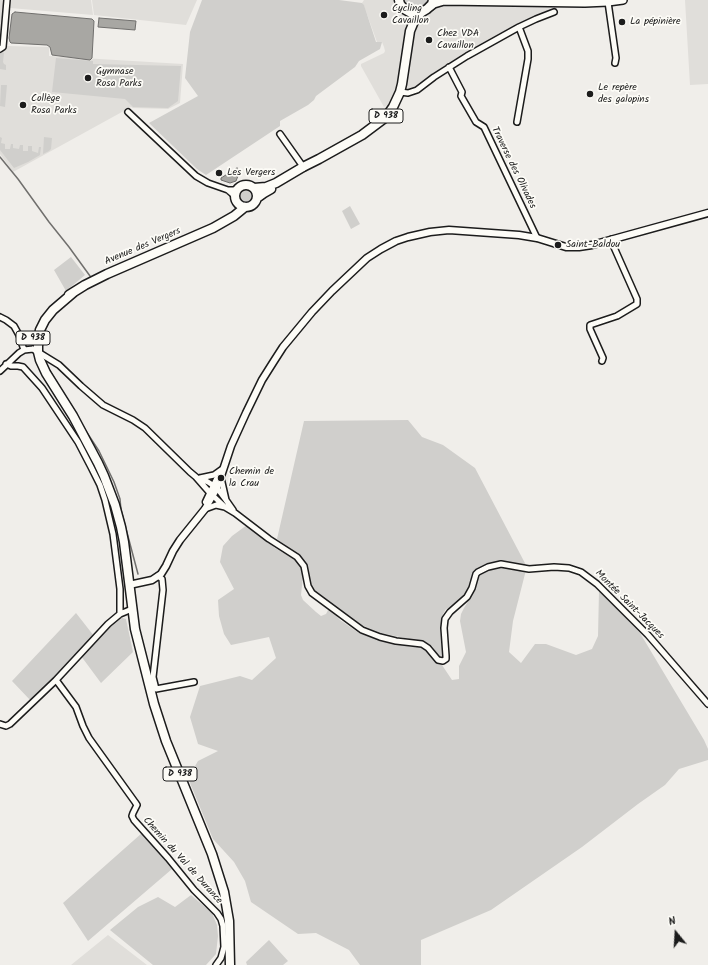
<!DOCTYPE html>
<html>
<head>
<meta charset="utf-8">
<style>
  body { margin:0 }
  #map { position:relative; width:708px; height:965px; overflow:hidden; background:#f0eeea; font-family:Kalam,sans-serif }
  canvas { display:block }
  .north { position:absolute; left:656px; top:913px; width:40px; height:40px; -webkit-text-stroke:3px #fdfcf7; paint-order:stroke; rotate:342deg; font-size:11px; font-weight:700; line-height:16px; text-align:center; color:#1c1c1c }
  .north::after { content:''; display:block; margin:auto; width:14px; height:18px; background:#1c1c1c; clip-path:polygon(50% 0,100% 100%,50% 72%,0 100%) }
</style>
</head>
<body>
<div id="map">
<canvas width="708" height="965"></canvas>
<div class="north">N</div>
</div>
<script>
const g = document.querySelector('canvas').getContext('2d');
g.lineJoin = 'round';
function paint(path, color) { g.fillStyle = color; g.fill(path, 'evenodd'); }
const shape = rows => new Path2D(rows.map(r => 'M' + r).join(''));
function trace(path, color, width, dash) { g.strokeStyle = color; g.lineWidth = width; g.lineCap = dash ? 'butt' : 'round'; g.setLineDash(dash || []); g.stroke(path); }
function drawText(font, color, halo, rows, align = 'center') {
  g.font = font + ' Kalam,sans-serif'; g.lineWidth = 3.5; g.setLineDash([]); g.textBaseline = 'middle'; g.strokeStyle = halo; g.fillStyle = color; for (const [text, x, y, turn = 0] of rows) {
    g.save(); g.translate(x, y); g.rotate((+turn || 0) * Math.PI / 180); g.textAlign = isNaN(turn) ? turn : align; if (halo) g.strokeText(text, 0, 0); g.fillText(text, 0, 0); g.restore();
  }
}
const built = shape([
  [0,0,91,0,93,15,10,8,7,46,49,47,49,56,183,64,180,103,168,109,133,108,131,107,13,172,0,154,0,51,4,51,5,48,0,48],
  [92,0,197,0,186,25,94,15],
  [364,0,551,0,551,10,532,18,472,50,433,75,404,96,384,107,361,66,361,64,384,53,385,51,384,47,382,42,377,42,364,6,362,3],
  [685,0,708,0,708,84,690,85],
  [108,935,147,965,71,965]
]);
const green = shape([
  [202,0,339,0,362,3,364,5,376,42,382,42,380,49,359,61,355,67,316,96,314,100,308,105,280,121,280,126,206,175,197,169,149,123,198,96,185,78,190,32],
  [403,0,431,0,423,8,415,9,407,6],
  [0,52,4,53,3,62,4,64,6,65,6,70,0,69],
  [56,58,93,61,93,64,181,66,178,101,168,108,133,107,125,99,52,92],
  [1,85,7,85,5,107,0,106],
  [0,137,2,138,1,143,5,144,5,149,10,149,11,144,13,144,13,148,19,149,20,145,23,145,23,151,28,151,28,146,32,146,32,151,38,153,39,147,41,147,40,155,28,162,14,168,0,150],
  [44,137,52,138,51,149,49,151,43,154],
  [247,188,249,189,252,191,254,197,253,199,245,203,240,201,239,199,239,194,242,190],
  [350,206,360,224,351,229,342,211],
  [71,257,85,275,66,291,54,270],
  [408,420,422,437,443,445,475,468,527,567,502,561,488,563,477,569,472,574,470,586,463,598,457,604,446,609,443,614,442,620,444,655,440,658,432,646,423,642,381,633,361,625,329,602,315,591,310,585,308,571,305,564,296,554,277,539,304,421],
  [247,525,275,548,294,559,301,566,303,576,301,595,303,600,316,612,321,616,326,614,329,608,340,620,359,633,381,641,412,647,422,647,438,664,442,665,452,680,459,679,459,666,466,652,460,621,461,614,464,608,475,590,476,579,479,575,485,571,500,566,506,568,519,570,526,570,513,621,509,652,521,663,535,644,546,644,576,655,592,649,598,636,599,591,640,633,704,740,708,749,708,760,679,769,665,785,638,804,582,847,491,910,421,940,421,965,360,965,349,950,316,933,298,934,251,902,245,881,234,862,213,839,188,778,198,761,218,751,198,744,190,717,200,686,240,676,252,680,276,658,269,637,231,645,224,634,219,616,218,600,234,589,220,562,223,546,232,536],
  [76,613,94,636,52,682,31,701,12,681],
  [119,617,126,619,133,652,101,683,81,656],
  [142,833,172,869,88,941,63,903],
  [191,895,212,913,217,925,218,936,216,954,206,965,153,965,110,930,138,907,158,897,175,907],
  [269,940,288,961,283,965,247,965,246,962]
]);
const water = shape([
  [15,12,92,19,94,21,92,58,90,60,52,55,50,47,47,45,11,43,10,42,9,38,12,14,15,12],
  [99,18,136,21,135,30,98,27,99,18],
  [237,168,238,176,236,181,230,183,221,180,221,178,237,168]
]);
const stream = shape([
  [0,157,18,179,49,222,69,247,90,276],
  [46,363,50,371,68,401],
  [80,422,99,451,114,482,120,499,121,510,138,574]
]);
const minor = shape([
  [608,2,616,58,615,63],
  [0,49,3,47,7,0],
  [449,67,462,92,461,96,476,122,484,127,537,238],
  [400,92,408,93,417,90,434,77,467,56,519,27,536,19,554,12],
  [128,112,196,176,208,183,228,190,235,196],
  [517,122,528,59,528,51,519,27],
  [280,134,304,168],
  [228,190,237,190],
  [0,317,6,320,14,326,19,335,24,350],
  [33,349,59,365,81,386,103,405,133,420,145,428,190,472,196,477,210,493,225,507,235,513,269,539,297,557,304,566,308,586,312,593,362,630,380,637,396,641,422,644,428,648,438,660,443,661,446,659,446,656,444,628,445,619,450,612,467,597,472,588,476,574,478,572,488,567,501,564,529,569,554,567,569,568,581,572,597,584,648,635,708,704],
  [602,361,603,358,590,329,590,325,617,316,637,304,637,299,613,245,612,239],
  [6,364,11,366,18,366,23,367,42,388,78,442,91,467,100,485,105,500,113,534,120,589,120,614],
  [0,371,19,353,24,350,33,349],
  [200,478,208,482,217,488,226,500],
  [200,478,214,475,221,470],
  [221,478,226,500,233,510],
  [205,509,216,505,225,507],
  [158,576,162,579,163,590,153,677,156,689,194,682],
  [132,609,120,614,108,624,56,680,76,707,83,726,89,738,135,802,137,805,133,813,132,816,134,820,168,858,194,890,217,913,221,919,223,926,224,947,221,958,216,965],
  [0,724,6,726,10,724,56,680]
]);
const tertiary = shape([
  [206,502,217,479],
  [129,585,152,580,161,574,166,566,173,551,180,540,205,509,217,488,231,446,246,413,262,380,274,361,283,347,312,312,332,291,367,258,381,249,396,241,408,237,430,232,449,230,519,235,537,238,566,247,579,247,592,245,708,213]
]);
const secondary = shape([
  [430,7,434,4,444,1,585,3,608,2,623,0]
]);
const primary = shape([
  [399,0,400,4,404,9,411,13,414,13,422,12,427,9,432,4,433,0],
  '235 196a11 11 0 1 1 22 0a11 11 0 1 1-22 0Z',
  [254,188,266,187,276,183,303,167,319,159,362,135,386,117,393,107,400,92,402,84,410,31,415,19,422,12],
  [257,198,264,193,271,189],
  [74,292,53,310,45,320,40,330,39,336,38,346,38,352,40,360,46,373,73,416,98,463,104,476,115,505,121,527,124,542,135,629,154,704,166,741,212,854,224,892,229,921,230,965],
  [69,295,85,285,107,274,213,228,234,216,245,207]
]);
const markers = [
  [384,15,4,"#1c1c1c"],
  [622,22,4,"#1c1c1c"],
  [429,40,4,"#1c1c1c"],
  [88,78,4,"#1c1c1c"],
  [590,94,4,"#1c1c1c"],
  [23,105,4,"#1c1c1c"],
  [219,173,4,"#1c1c1c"],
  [558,245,4,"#1c1c1c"],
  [221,478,4,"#1c1c1c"]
];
const shields = [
  [386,116,34],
  [33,338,34],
  [180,774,34]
];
const shieldNames = [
  ["D 938",386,116],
  ["D 938",33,338],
  ["D 938",180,774]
];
const poiNames = [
  ["Cycling",392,9],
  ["Cavaillon",392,21],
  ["La pépinière",630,22],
  ["Chez VDA",437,34],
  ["Cavaillon",437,46],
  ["Gymnase",96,72],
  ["Rosa Parks",96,84],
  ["Le repère",598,88],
  ["des galopins",598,100],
  ["Collège",31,99],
  ["Rosa Parks",31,111],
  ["Les Vergers",227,173],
  ["Saint-Baldou",566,245],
  ["Chemin de",229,472],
  ["la Crau",229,484]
];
const streetNames = [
  ["Traverse des Olivades",513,168,64],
  ["Avenue des Vergers",143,247,-23],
  ["Montée Saint-Jacques",629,605,45],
  ["Chemin du Val de Durance",182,861,48]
];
paint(built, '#e0deda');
paint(green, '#d0cfcc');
paint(water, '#a8a7a3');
trace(water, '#706f6d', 1);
trace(stream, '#706f6d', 1.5);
trace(minor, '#1c1c1c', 8);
trace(tertiary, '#1c1c1c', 9);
trace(secondary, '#1c1c1c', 10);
trace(primary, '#1c1c1c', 11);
trace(minor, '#fdfcf7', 5);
trace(tertiary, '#fdfcf7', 6);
trace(secondary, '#fdfcf7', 7);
trace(primary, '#fdfcf7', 8);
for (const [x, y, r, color] of markers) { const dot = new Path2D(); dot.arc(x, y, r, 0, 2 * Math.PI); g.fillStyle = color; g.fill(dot); trace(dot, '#fdfcf7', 1.5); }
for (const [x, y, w] of shields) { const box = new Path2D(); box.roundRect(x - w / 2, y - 7, w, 14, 3); g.fillStyle = '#fdfcf7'; g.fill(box); trace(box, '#1c1c1c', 1); }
drawText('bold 9px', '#1c1c1c', null, shieldNames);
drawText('10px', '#1c1c1c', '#fdfcf7', poiNames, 'left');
drawText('10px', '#1c1c1c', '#fdfcf7', streetNames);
</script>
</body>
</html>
